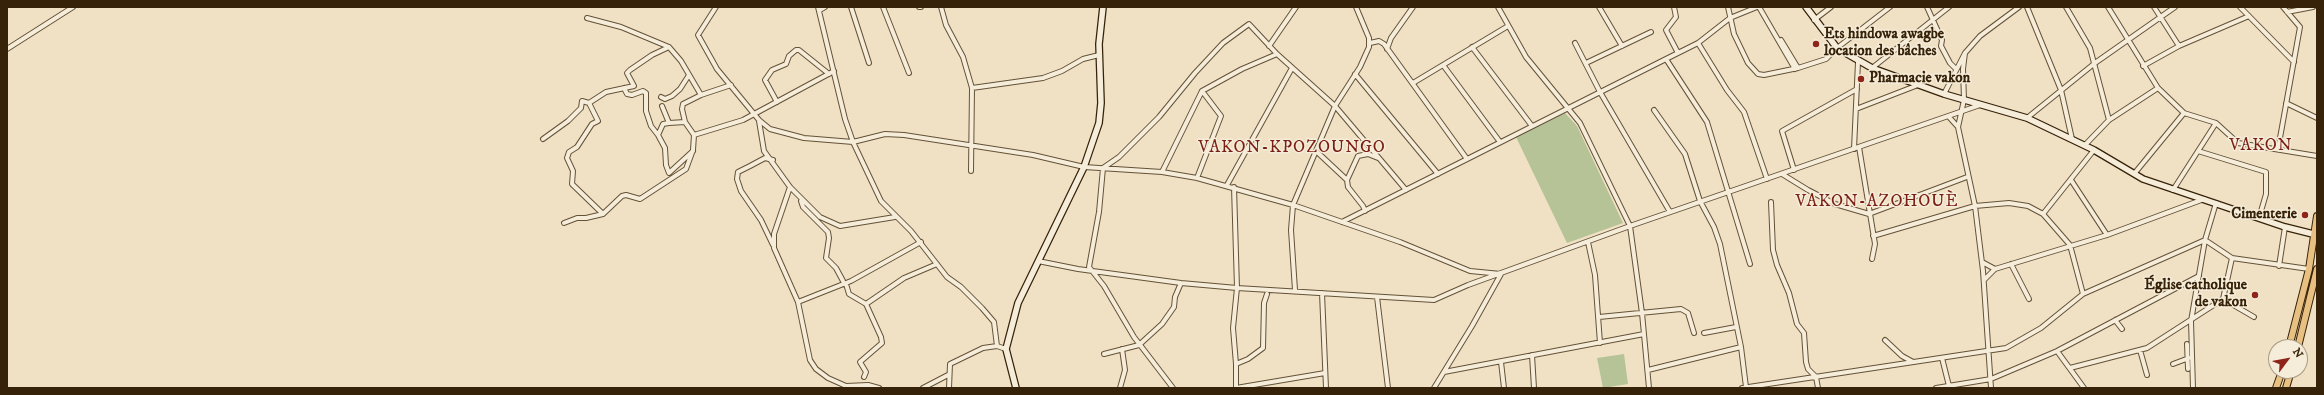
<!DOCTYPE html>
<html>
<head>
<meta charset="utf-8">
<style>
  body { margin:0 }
  #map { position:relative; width:2324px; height:395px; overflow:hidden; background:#f0e1c5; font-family:"IM FELL DW Pica",serif }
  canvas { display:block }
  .frame { position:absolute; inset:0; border:8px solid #362208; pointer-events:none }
  .north { position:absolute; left:2268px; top:339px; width:40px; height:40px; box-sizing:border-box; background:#f5ecd9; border:1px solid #a99b85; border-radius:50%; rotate:58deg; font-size:11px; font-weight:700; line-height:16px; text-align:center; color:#362208 }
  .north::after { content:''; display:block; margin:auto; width:14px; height:18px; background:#8f2418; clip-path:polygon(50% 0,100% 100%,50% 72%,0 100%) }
</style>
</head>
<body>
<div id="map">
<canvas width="2324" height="395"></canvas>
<div class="frame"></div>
<div class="north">N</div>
</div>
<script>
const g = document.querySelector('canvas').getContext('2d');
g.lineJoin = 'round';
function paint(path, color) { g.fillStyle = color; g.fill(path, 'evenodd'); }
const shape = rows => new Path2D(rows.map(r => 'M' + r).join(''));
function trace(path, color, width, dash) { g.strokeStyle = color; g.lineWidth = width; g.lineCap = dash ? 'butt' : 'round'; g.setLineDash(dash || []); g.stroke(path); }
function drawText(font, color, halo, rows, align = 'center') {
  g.font = font + ' "IM FELL DW Pica",serif'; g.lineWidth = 3; g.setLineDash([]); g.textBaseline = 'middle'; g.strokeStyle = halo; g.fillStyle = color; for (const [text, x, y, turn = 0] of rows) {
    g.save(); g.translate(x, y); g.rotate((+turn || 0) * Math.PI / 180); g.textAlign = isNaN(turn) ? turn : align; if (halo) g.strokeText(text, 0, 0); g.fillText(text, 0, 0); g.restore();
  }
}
const green = shape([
  [1565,113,1577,126,1623,223,1567,243,1516,137],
  [1624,354,1628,384,1603,388,1597,358]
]);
const minor = shape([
  [716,7,698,35,717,69,759,120,770,129,804,138,853,142,885,134,904,135,1033,155,1084,167,1162,172,1197,178,1293,205,1400,242,1470,271,1501,274,1472,326,1434,388],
  [818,7,845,119,853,142,881,201,911,231,947,277,961,287,982,308,994,322,997,346,1006,349],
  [851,7,869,63],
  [883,7,909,73],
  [919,7,921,7],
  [941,7,946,25,963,57,972,88,971,171],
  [1498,7,1526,57,1580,123,1630,226,1642,313,1649,388],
  [1599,7,1622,46],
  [1674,7,1676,17,1666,30,1678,53],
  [1728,7,1734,34,1748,63,1758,74,1764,75,1798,68,1826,59,1837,48,1890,7],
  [1759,7,1795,69],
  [1927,7,1942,40,1941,46,1950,63,1956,69],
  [2027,7,2061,90,2072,139],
  [2066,7,2090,48,2109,120],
  [2108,7,2158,88,2184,113,2216,123,2238,143,2317,156],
  [2154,7,2179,46],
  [2240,7,2294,62],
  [820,10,825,7],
  [2287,12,2313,7],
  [587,18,621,27,669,47,681,61,701,95,731,85],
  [1814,20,1831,7],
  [1781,40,1798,68],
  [1370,43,1379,41,1384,44,1467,159],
  [1575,43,1600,92,1670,212],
  [1698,43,1727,90,1744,112,1767,179],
  [1269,46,1296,7],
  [1472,47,1532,126],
  [7,49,73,7],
  [1387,49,1391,38,1413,7],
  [1965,53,1963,69,1964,100,1958,127,1975,206,1983,271,1991,388],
  [1666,59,1707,122,1750,264],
  [1586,63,1651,32],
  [1443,65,1500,142],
  [2143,66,2179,46,2249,16],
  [1872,68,1949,7],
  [1355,74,1438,174],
  [1413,83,1508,26],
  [624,88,627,94,632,95,643,91,646,93,646,111,651,126,658,135],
  [972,88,1043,78,1062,71,1083,59,1099,55],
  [1944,94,1965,53,1980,36,2019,7],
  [661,97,665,99,672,96,680,89,689,75],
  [777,102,765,80,772,70,786,64,789,56,796,50,799,50,829,74],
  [589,103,598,121,592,124,577,147,569,152,567,158,573,171,572,184,603,214],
  [2286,103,2317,118],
  [662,106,669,123,685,122],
  [1856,109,1918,85],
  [1654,110,1685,154,1700,201,1714,227,1720,244,1741,347,1746,387],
  [1949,117,1958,127],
  [2027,118,2095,63,2175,7],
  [759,121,764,151,790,187,820,217,840,226,895,217],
  [669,123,663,124,658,135,665,148,666,165,669,173,693,151],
  [694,135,685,122,682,109,683,104,701,95],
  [543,139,568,121,581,108,582,101,589,103,606,92,634,86,627,73,630,70,652,55,669,47],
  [2085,145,2109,120,2158,88],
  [1859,147,1875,244,1872,259],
  [1854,149,1858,62],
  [2278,149,2300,27,2283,7],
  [1316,151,1347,180,1348,187,1363,206,1365,211],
  [2198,151,2266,172,2266,194,2259,218],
  [773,160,765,158,750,166,738,172,737,179,741,191,761,220,773,245],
  [1794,170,1782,131,1857,89],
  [1162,172,1202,91,1242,69,1277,54],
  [1782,174,1808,190,1835,204,1869,214,1967,177],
  [2134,174,2184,113],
  [1197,178,1221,116,1202,91],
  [1347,180,1358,156,1368,154,1378,158],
  [2071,180,2107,235],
  [1227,185,1292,68],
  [790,187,774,234,774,248,798,302,810,360,816,369,828,378,846,386,868,385,879,388],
  [1234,187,1237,288,1233,328,1236,364],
  [2173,190,2216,123],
  [801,201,803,207,828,232,829,238,826,258,836,268,843,281],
  [1771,202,1773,250,1777,265,1789,293,1797,324,1804,333,1806,362,1808,369,1816,377,1818,388],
  [2043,214,2094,150],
  [1342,222,1666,59,1698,43,1730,18,1757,7],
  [564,223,577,218,586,218,603,214,622,196,626,195,640,199,686,169,693,150,694,135,743,120,834,71],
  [1873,236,1975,206,2009,203,2028,206,2043,214,2070,245,2083,294],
  [1588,242,1595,275,1600,343],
  [1038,261,1078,269,1181,283,1237,288,1434,300,1468,285,1630,226,1980,105],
  [1982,262,1995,269],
  [2011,264,2029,299],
  [2279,266,2285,227],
  [1984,280,1995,269,2107,235,2204,199],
  [846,284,849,294,866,304,881,337,882,343,860,362,866,372,864,377],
  [1295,290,1291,230,1293,205,1335,106,1360,67,1369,47,1369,38,1356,7],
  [1322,293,1326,388],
  [1377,297,1388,388],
  [2223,299,2254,317],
  [798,302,851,281,921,242],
  [866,304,904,278,937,264],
  [1599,317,1681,309,1688,313,1694,333],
  [2115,320,2122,329],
  [1704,333,1736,327],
  [1885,340,1902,356,1913,362],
  [2187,344,2188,369],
  [2140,350,2147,375],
  [2057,351,2084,388],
  [1104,354,1139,345,1162,324,1174,307,1175,297,1181,283],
  [1532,355,1534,388],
  [1942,358,1949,386],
  [1501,362,1504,388],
  [2173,364,2189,358],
  [2070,368,2147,348,2223,299,2232,258],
  [1648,370,1741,347],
  [1444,372,1644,334],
  [923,388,948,375],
  [949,388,950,364,983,348,997,346],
  [1120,388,1125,370,1122,349],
  [1173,388,1134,337,1104,286,1089,267,1099,212,1103,168,1119,157,1159,117,1195,73,1223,43,1249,24,1277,54,1335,106,1406,190],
  [1236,388,1236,364,1248,359,1263,348,1264,303,1267,294],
  [1236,388,1325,373],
  [1742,388,2006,348,2041,328,2083,294,2205,240,2232,258,2309,269],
  [1936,388,1991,379,2057,351,2199,276],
  [2193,388,2191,321,2205,240,2216,203]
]);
const secondary = shape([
  [1806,7,1837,48,1872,68,1944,94,2027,118,2094,150,2143,179,2285,227,2317,235],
  [1016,388,1006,349,1018,303,1084,167,1099,123,1101,103,1099,44,1103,7]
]);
const trunk = shape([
  [2289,347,2309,269,2317,216],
  [2298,347,2317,269],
  [2276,388,2282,371],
  [2286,388,2291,371]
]);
const markers = [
  [1816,44,4,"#8f2418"],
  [1861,79,4,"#8f2418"],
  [2305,215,4,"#8f2418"],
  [2255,295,4,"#8f2418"]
];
const poiNames = [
  ["Ets hindowa awagbe",1824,35],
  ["location des bâches",1824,52],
  ["Pharmacie vakon",1869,79],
  ["Cimenterie",2297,215,"right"],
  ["Église catholique",2247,286,"right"],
  ["de vakon",2247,303,"right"]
];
const quarterNames = [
  ["VAKON",2261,146],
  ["VAKON-KPOZOUNGO",1292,148],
  ["VAKON-AZOHOUÈ",1877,202]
];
paint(green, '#b6c397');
trace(minor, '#645237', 6);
trace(secondary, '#362208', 8);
trace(trunk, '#362208', 8);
trace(minor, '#f5ecd9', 4);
trace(secondary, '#f5ecd9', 5.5);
trace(trunk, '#e8c082', 6);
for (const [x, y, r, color] of markers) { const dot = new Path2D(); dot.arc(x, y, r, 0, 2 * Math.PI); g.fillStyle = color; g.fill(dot); trace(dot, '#f5ecd9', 1.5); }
drawText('bold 15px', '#362208', '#f5ecd9', poiNames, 'left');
g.letterSpacing = '1px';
drawText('17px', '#7a1f14', '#f5ecd9', quarterNames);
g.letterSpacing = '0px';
</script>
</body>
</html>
